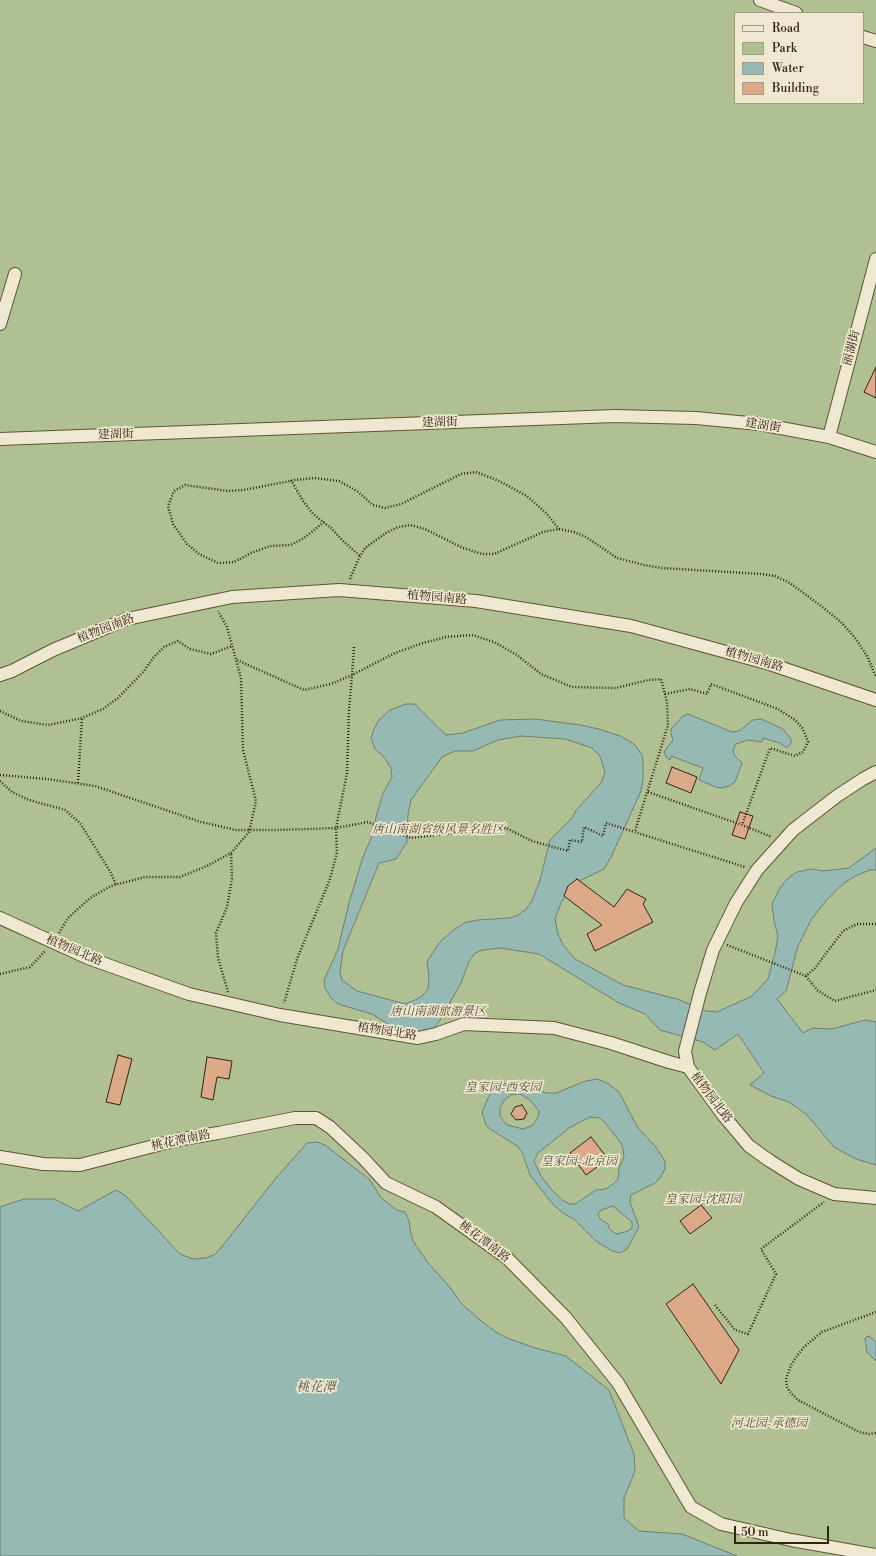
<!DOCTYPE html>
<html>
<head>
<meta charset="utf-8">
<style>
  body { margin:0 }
  #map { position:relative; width:876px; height:1556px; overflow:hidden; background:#e5dbb8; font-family:"Libre Bodoni",serif }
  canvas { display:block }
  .legend { position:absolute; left:734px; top:12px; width:130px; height:92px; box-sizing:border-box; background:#eee8d1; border:1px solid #a49983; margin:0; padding:5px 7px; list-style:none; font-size:12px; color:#36220e }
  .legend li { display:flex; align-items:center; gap:8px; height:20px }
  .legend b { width:20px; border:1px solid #a49983 }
  .scale { position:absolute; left:734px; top:1526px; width:95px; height:18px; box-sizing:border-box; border:2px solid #36220e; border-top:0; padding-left:5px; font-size:12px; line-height:14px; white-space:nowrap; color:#36220e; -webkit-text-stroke:3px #eee8d1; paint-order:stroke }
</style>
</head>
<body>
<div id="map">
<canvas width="876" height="1556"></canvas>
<ul class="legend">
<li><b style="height:5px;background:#eee8d1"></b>Road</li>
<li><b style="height:11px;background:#afc193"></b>Park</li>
<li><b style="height:11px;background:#96bab3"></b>Water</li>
<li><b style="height:11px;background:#dca988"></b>Building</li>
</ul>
<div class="scale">50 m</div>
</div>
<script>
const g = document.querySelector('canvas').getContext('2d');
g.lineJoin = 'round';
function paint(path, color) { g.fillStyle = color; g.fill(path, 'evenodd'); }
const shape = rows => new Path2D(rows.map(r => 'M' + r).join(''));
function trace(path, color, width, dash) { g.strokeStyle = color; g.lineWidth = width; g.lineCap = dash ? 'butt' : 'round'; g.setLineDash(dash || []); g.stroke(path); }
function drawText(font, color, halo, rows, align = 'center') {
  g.font = font + ' "Libre Bodoni","Noto Serif SC",serif'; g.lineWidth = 3.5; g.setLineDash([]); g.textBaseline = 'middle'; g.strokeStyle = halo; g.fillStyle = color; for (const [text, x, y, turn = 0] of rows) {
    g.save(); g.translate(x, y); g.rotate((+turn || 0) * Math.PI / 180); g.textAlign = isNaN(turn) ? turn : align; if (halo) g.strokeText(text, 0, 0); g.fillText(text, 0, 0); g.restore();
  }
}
const green = shape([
  [0,0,876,0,876,1556,0,1556],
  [735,13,863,13,863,103,735,103]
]);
const water = shape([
  [406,704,415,704,446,735,463,733,500,720,535,719,580,725,599,729,620,736,634,744,642,755,643,763,643,779,641,791,611,857,604,869,577,882,569,890,561,903,555,919,558,934,563,945,575,959,623,985,677,999,706,1011,717,1012,752,996,768,979,775,953,778,936,774,921,772,904,780,888,788,878,797,872,812,869,823,871,849,868,876,848,876,870,870,870,855,876,843,884,825,902,811,920,798,946,786,991,777,999,803,1033,812,1028,832,1029,865,1020,876,1022,876,1165,856,1159,834,1147,807,1115,789,1102,771,1096,750,1085,764,1073,738,1034,715,1050,703,1042,660,1030,645,1014,619,1003,539,954,500,948,483,950,475,953,469,961,461,983,440,1020,432,1031,415,1036,402,1033,372,1014,338,1004,331,998,325,988,324,980,338,949,349,903,363,857,374,831,376,817,383,793,392,777,391,768,384,757,375,749,371,738,374,729,379,720,390,710,406,704],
  [521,736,565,739,592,748,600,756,605,773,601,783,577,809,572,818,550,840,540,880,532,901,527,908,518,915,510,918,477,920,464,923,451,932,440,942,432,954,427,962,429,976,428,989,422,996,415,1000,405,1004,357,991,342,980,340,972,343,951,379,863,396,859,407,842,408,814,411,800,442,757,455,751,473,751,498,740,521,736],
  [688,714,732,732,739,731,753,720,761,719,783,729,791,739,791,743,787,748,780,743,763,738,762,742,748,740,736,744,733,750,734,755,742,763,735,782,729,786,722,788,716,787,699,780,703,768,671,756,670,760,666,757,664,752,673,740,671,734,671,729,683,716,688,714],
  [597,1079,607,1083,619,1092,638,1128,655,1146,665,1161,665,1169,660,1178,655,1183,631,1195,630,1202,639,1227,627,1249,620,1253,612,1251,596,1241,574,1219,568,1216,559,1210,551,1202,530,1175,522,1152,517,1146,490,1129,486,1125,482,1112,490,1094,504,1084,512,1082,522,1083,546,1093,556,1093,586,1081,597,1079],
  [520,1094,530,1100,539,1111,538,1117,533,1125,523,1129,507,1125,500,1116,500,1108,504,1100,511,1095,520,1094],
  [590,1117,600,1118,606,1124,621,1143,623,1149,624,1157,619,1168,618,1179,612,1185,606,1189,596,1190,575,1204,570,1204,562,1200,551,1189,541,1176,534,1161,538,1153,569,1128,590,1117],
  [613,1206,632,1222,632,1228,628,1231,618,1234,613,1232,609,1228,608,1224,600,1219,598,1214,601,1210,613,1206],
  [317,1142,325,1145,370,1180,381,1198,397,1210,405,1212,409,1221,410,1229,413,1241,429,1264,448,1285,462,1304,481,1321,496,1332,507,1338,535,1348,566,1356,609,1390,634,1454,635,1471,624,1498,624,1518,639,1531,682,1534,737,1556,0,1556,0,1207,24,1199,54,1199,78,1211,116,1190,126,1196,180,1254,193,1259,206,1258,214,1255,220,1249,276,1178,307,1143,317,1142],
  [869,1336,876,1342,876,1361,867,1352,865,1339,866,1337,869,1336]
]);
const building = shape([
  [876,367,876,398,864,392,876,367],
  [672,767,697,777,691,793,666,783,672,767],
  [740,812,753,816,745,839,732,835,740,812],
  [577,879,614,907,627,889,646,899,643,904,653,922,595,951,587,934,602,925,564,896,568,886,577,879],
  [118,1055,132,1059,120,1105,106,1102,118,1055],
  [207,1057,232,1061,229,1079,217,1077,213,1100,201,1097,207,1057],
  [522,1105,527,1113,524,1119,516,1120,511,1114,515,1107,522,1105],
  [591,1137,608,1159,586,1175,570,1153,591,1137],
  [701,1205,712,1218,690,1234,680,1221,701,1205],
  [693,1284,739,1350,721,1384,666,1304,693,1284]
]);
const path = shape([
  [291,480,303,501,313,514,331,528,344,542,360,556],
  [324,522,304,538,291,545,270,546,251,553,234,562,218,563,199,554,187,544,173,524,168,506,174,491,185,485,228,491,244,490,295,480,315,478,339,481,357,491,373,505,385,508,401,504,461,474,476,472,499,481,527,496,546,513,559,529],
  [350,579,358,560,365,548,386,533,398,527,411,525,425,529,463,548,482,554,494,554,543,532,559,529,574,532,586,537,617,558,644,565,662,568,761,574,775,576,790,583,821,606,841,622,856,639,867,656,876,677],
  [354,647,352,675,395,653,423,643,446,637,472,635,494,642,517,655,541,674,572,687,616,688,648,680,661,679,667,702,668,725,635,831],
  [237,660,304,690,331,684,352,675,349,710,347,773,336,828,337,852,330,879,297,959,284,1003],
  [665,694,690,689,707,694,711,684,778,709,795,720,803,729,808,742,803,752,795,756,770,748,742,825],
  [0,711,21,721,48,725,82,718,103,709,118,698,144,671,153,658,164,647,178,641,190,649,211,654,232,646],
  [0,775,47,779,95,786,201,822,236,830,277,830,336,828,368,822,411,838,491,828,506,828,532,841,568,851,570,840,582,842,584,827,603,836,606,823,745,867],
  [0,781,12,792,29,800,65,810,80,823,111,873,116,885],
  [78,783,82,718],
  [648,792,742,825,772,837],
  [59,933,68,918,90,898,111,886,145,877,180,877,207,866,231,853,249,832,256,801,243,750,241,678,227,627,218,611],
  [727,945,806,976,815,968,843,931,857,924,876,924],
  [0,974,30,967,45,951],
  [806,976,817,990,835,1001,876,990],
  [228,992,218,958,216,933,227,907,232,879,231,853],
  [715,1305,735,1330,748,1334,776,1274,761,1249,824,1202],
  [876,1312,822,1332,804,1347,797,1356,791,1365,786,1379,787,1387,790,1392,798,1400,859,1432,869,1434,876,1433]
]);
const minor = shape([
  [760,0,796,13],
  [863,37,876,41],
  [0,324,15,274],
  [829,437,876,259],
  [0,439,615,416,696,418,759,424,829,437,876,452],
  [0,675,12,671,53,650,127,619,232,597,339,590,476,601,631,626,770,664,876,700],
  [0,918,88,958,189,994,280,1015,418,1038,436,1034,464,1024,554,1028,611,1043,669,1062,688,1067,723,1115,749,1146,770,1161,799,1179,834,1194,876,1198],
  [688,1067,685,1051,700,993,713,950,736,903,757,870,793,830,837,796,863,779,876,772],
  [0,1157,43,1164,80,1165,177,1140,218,1133,295,1118,316,1118,330,1127,363,1158,386,1183,436,1207,507,1258,566,1318,618,1383,691,1507,721,1524,791,1540,876,1555]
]);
const streetNames = [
  ["丽湖街",852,348,-75],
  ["建湖街",440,423,-2],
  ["建湖街",763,426,9],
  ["建湖街",116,435,-2],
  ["植物园南路",437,598,5],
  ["植物园南路",106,629,-21],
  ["植物园南路",754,660,16],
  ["植物园北路",74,951,23],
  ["植物园北路",387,1032,9],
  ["植物园北路",711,1098,53],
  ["桃花潭南路",181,1141,-12],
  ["桃花潭南路",484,1242,37]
];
const parkNames = [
  ["唐山南湖省级风景名胜区",438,830],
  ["唐山南湖旅游景区",438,1012],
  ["皇家园-西安园",503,1088],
  ["皇家园-北京园",579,1162],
  ["皇家园-沈阳园",703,1200],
  ["河北园-承德园",769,1424]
];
const waterNames = [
  ["桃花潭",316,1388]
];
paint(green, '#afc193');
paint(water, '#96bab3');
trace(water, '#707d71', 1);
paint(building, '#dca988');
trace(building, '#36220e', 1);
trace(minor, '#625038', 14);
trace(path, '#36220e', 2.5, [1, 2]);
trace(minor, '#eee8d1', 12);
drawText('12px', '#36220e', '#eee8d1', streetNames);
drawText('italic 12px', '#544a2f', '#eee8d1', parkNames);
drawText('italic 13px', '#535040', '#eee8d1', waterNames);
</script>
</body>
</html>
